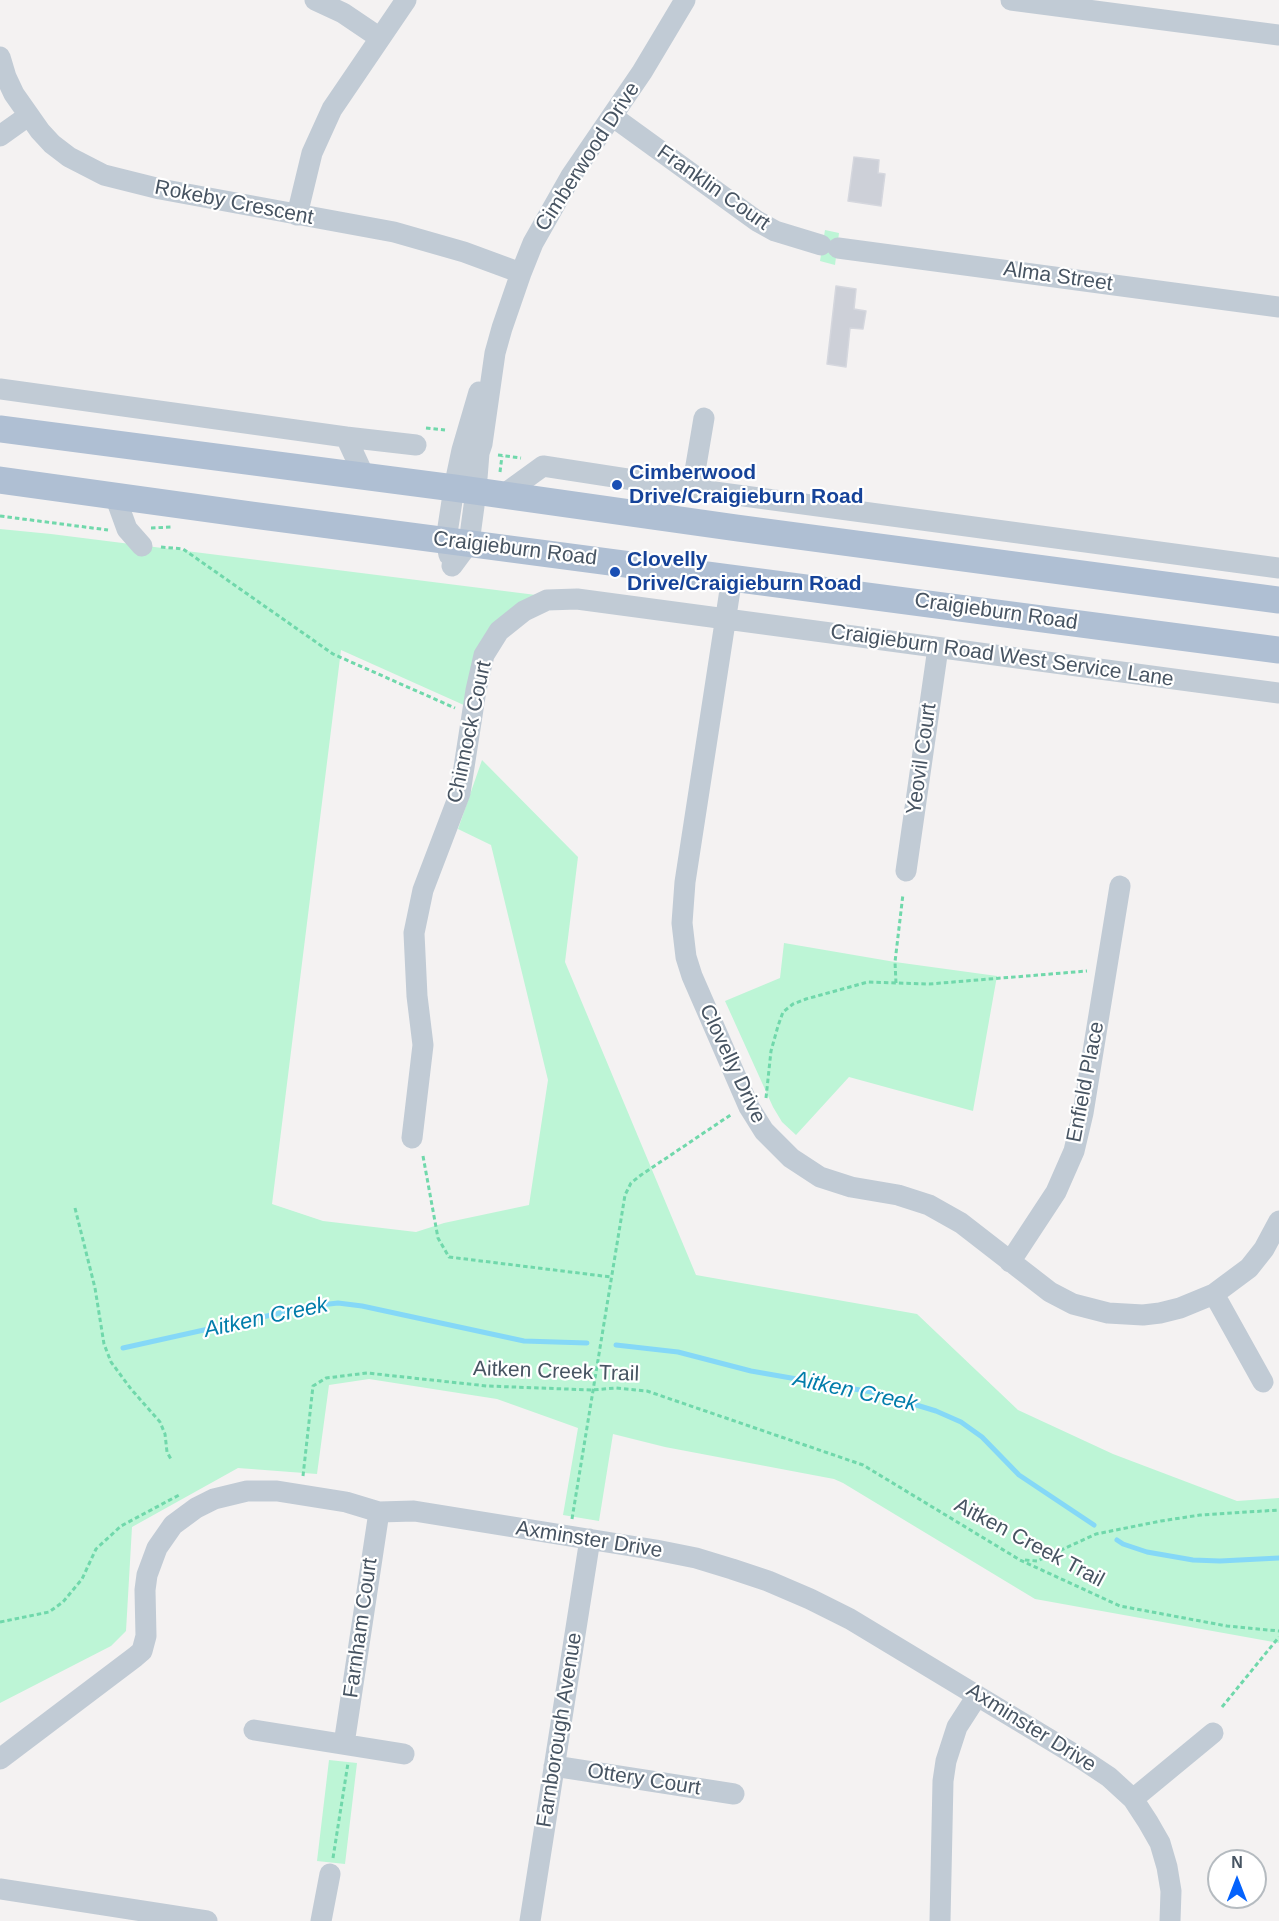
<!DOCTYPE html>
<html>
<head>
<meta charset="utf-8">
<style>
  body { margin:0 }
  #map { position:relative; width:1279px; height:1921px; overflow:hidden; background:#f4f2f2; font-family:Helvetica,sans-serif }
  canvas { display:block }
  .north { position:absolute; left:1207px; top:1849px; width:60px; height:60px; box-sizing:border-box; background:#fff; border:2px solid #b5bbc0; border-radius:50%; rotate:0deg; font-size:16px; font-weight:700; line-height:24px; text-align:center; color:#475462 }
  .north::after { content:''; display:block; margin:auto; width:21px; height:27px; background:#0462fc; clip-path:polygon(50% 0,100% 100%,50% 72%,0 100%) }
</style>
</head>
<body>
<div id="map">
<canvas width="1279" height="1921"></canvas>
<div class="north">N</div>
</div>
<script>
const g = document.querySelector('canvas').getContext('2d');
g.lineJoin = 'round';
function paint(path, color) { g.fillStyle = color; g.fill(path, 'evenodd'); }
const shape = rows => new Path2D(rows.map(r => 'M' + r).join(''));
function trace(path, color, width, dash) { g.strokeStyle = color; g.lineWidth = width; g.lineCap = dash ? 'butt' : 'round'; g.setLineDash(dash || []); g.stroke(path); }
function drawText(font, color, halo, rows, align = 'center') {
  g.font = font + ' Helvetica,sans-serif'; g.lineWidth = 4.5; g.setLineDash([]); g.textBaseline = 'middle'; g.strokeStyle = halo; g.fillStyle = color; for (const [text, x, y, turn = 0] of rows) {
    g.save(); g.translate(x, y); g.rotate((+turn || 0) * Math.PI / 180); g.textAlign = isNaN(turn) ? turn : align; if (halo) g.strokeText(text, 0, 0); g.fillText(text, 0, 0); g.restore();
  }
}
const green = shape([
  [825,230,839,233,835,265,820,261],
  [0,529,51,534,536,595,516,607,466,706,341,650,272,1204,323,1221,416,1232,444,1223,529,1205,548,1080,491,845,458,829,482,760,578,857,565,962,696,1275,917,1314,1018,1410,1113,1454,1237,1501,1279,1498,1279,1643,1035,1599,843,1483,834,1479,665,1447,613,1434,599,1521,563,1515,578,1428,497,1399,369,1379,329,1385,317,1474,238,1468,132,1527,126,1631,111,1646,0,1703],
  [784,943,895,962,997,976,973,1111,849,1077,796,1135,782,1122,773,1107,725,1001,780,978],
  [329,1760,357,1763,345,1864,317,1861]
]);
const stream = shape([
  [616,1345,678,1352,751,1371,877,1393,936,1411,961,1422,982,1437,1019,1475,1094,1525],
  [123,1348,312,1306,338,1303,362,1306,524,1341,587,1343],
  [1117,1540,1123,1544,1147,1552,1193,1560,1220,1561,1279,1558]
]);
const building = shape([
  [854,157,879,160,878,173,885,174,881,206,848,201,854,157],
  [836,286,856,289,854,309,866,311,863,329,850,328,846,367,827,364,836,286]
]);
const path = shape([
  [426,428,445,430],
  [498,455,521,458],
  [500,472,502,456],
  [0,516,108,530],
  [151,528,171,527],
  [161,547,183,549,333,654,455,708],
  [896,983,895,962,903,894],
  [766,1098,771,1051,778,1026,783,1012,793,1004,806,999,868,982,929,984,1087,971],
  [423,1156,438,1238,449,1257,611,1277],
  [75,1208,95,1288,104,1344,111,1362,131,1389,160,1422,165,1434,167,1452,172,1461],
  [303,1476,313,1386,326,1378,367,1373,487,1386,592,1390,616,1388,647,1391,863,1465,1020,1560,1120,1606,1227,1626,1279,1631],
  [572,1519,625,1195,631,1183,641,1175,732,1114],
  [1025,1560,1037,1561,1096,1534,1161,1521,1200,1515,1279,1510],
  [0,1622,49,1612,63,1602,82,1579,96,1549,121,1526,181,1494],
  [1222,1707,1279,1637],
  [333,1858,348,1763]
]);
const minor = shape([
  [315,0,343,13,380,38],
  [1011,0,1279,35],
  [0,57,6,77,14,94,40,131,52,144,69,157,104,175,160,189,394,232,464,252,521,273],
  [612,116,757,221,775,231,821,245],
  [0,136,28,116],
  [297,215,312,153,332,109,406,0],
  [838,248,1279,307],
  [0,389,346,437,364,476],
  [346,437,416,445],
  [692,489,704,418],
  [503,495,543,466,692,489,1279,568],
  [115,496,127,529,142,546],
  [449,555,446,540,454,488,462,450,479,392],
  [452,566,469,543,476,491,479,453,482,444,495,353,502,328,521,273,533,243,571,176,642,72,685,0],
  [732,577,685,882,682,923,686,957,692,976,749,1107,764,1131,791,1158,820,1177,851,1187,898,1195,929,1205,961,1223,1050,1292,1073,1304,1108,1313,1143,1315,1160,1313,1180,1308,1214,1294,1249,1268,1264,1249,1279,1221],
  [906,871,938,648],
  [412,1138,423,1045,417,996,414,933,423,890,460,793,476,690,484,655,499,631,524,611,547,600,577,599,1279,693],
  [1010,1262,1056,1192,1074,1151,1083,1113,1120,886],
  [1214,1294,1263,1382],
  [254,1730,404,1754],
  [344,1744,379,1512],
  [0,1759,135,1657,142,1651,146,1636,145,1590,147,1575,157,1548,173,1525,196,1508,214,1499,247,1491,277,1491,346,1502,379,1512,414,1511,656,1550,696,1558,732,1569,768,1581,810,1599,850,1619,1082,1759,1109,1777,1133,1799,1148,1822,1160,1843,1167,1867,1171,1891,1170,1921],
  [554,1766,734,1794],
  [1133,1799,1213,1733],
  [0,1889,207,1921],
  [321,1921,330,1874],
  [530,1921,590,1539],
  [940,1921,943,1781,946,1761,957,1727,977,1696]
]);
const major = shape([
  [0,429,454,488,737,528,1279,600],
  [0,480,252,515,1279,650]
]);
const markers = [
  [617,485,6,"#1a4fb4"],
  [615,572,6,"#1a4fb4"]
];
const streetNames = [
  ["Cimberwood Drive",588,157,-57],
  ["Franklin Court",713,188,35],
  ["Rokeby Crescent",234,203,11],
  ["Alma Street",1058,277,8],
  ["Craigieburn Road",515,549,7],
  ["Craigieburn Road",996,612,8],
  ["Craigieburn Road West Service Lane",1002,656,8],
  ["Chinnock Court",470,732,-78],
  ["Yeovil Court",922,759,-82],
  ["Clovelly Drive",732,1064,65],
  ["Enfield Place",1086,1082,-79],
  ["Aitken Creek Trail",556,1372,2],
  ["Axminster Drive",589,1540,9],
  ["Aitken Creek Trail",1029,1543,28],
  ["Farnham Court",361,1628,-82],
  ["Axminster Drive",1031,1728,32],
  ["Farnborough Avenue",560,1730,-81],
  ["Ottery Court",644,1780,9]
];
const transitNames = [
  ["Cimberwood",629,473],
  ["Drive/Craigieburn Road",629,497],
  ["Clovelly",627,560],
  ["Drive/Craigieburn Road",627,584]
];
const waterNames = [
  ["Aitken Creek",266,1318,-12],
  ["Aitken Creek",855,1392,12]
];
paint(green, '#bdf5d6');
trace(stream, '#85d8f7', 5);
paint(building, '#cdd0d8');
trace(building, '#d5d7de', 1.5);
trace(path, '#70d8ab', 3, [4.5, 3]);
trace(minor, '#c1cbd5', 21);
trace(major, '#afbfd3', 27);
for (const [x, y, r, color] of markers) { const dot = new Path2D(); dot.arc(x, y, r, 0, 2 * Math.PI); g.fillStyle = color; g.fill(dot); trace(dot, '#fff', 2); }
drawText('21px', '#475462', '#fff', streetNames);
drawText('bold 21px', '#164399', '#fff', transitNames, 'left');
drawText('italic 22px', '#027dab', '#fff', waterNames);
</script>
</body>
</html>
